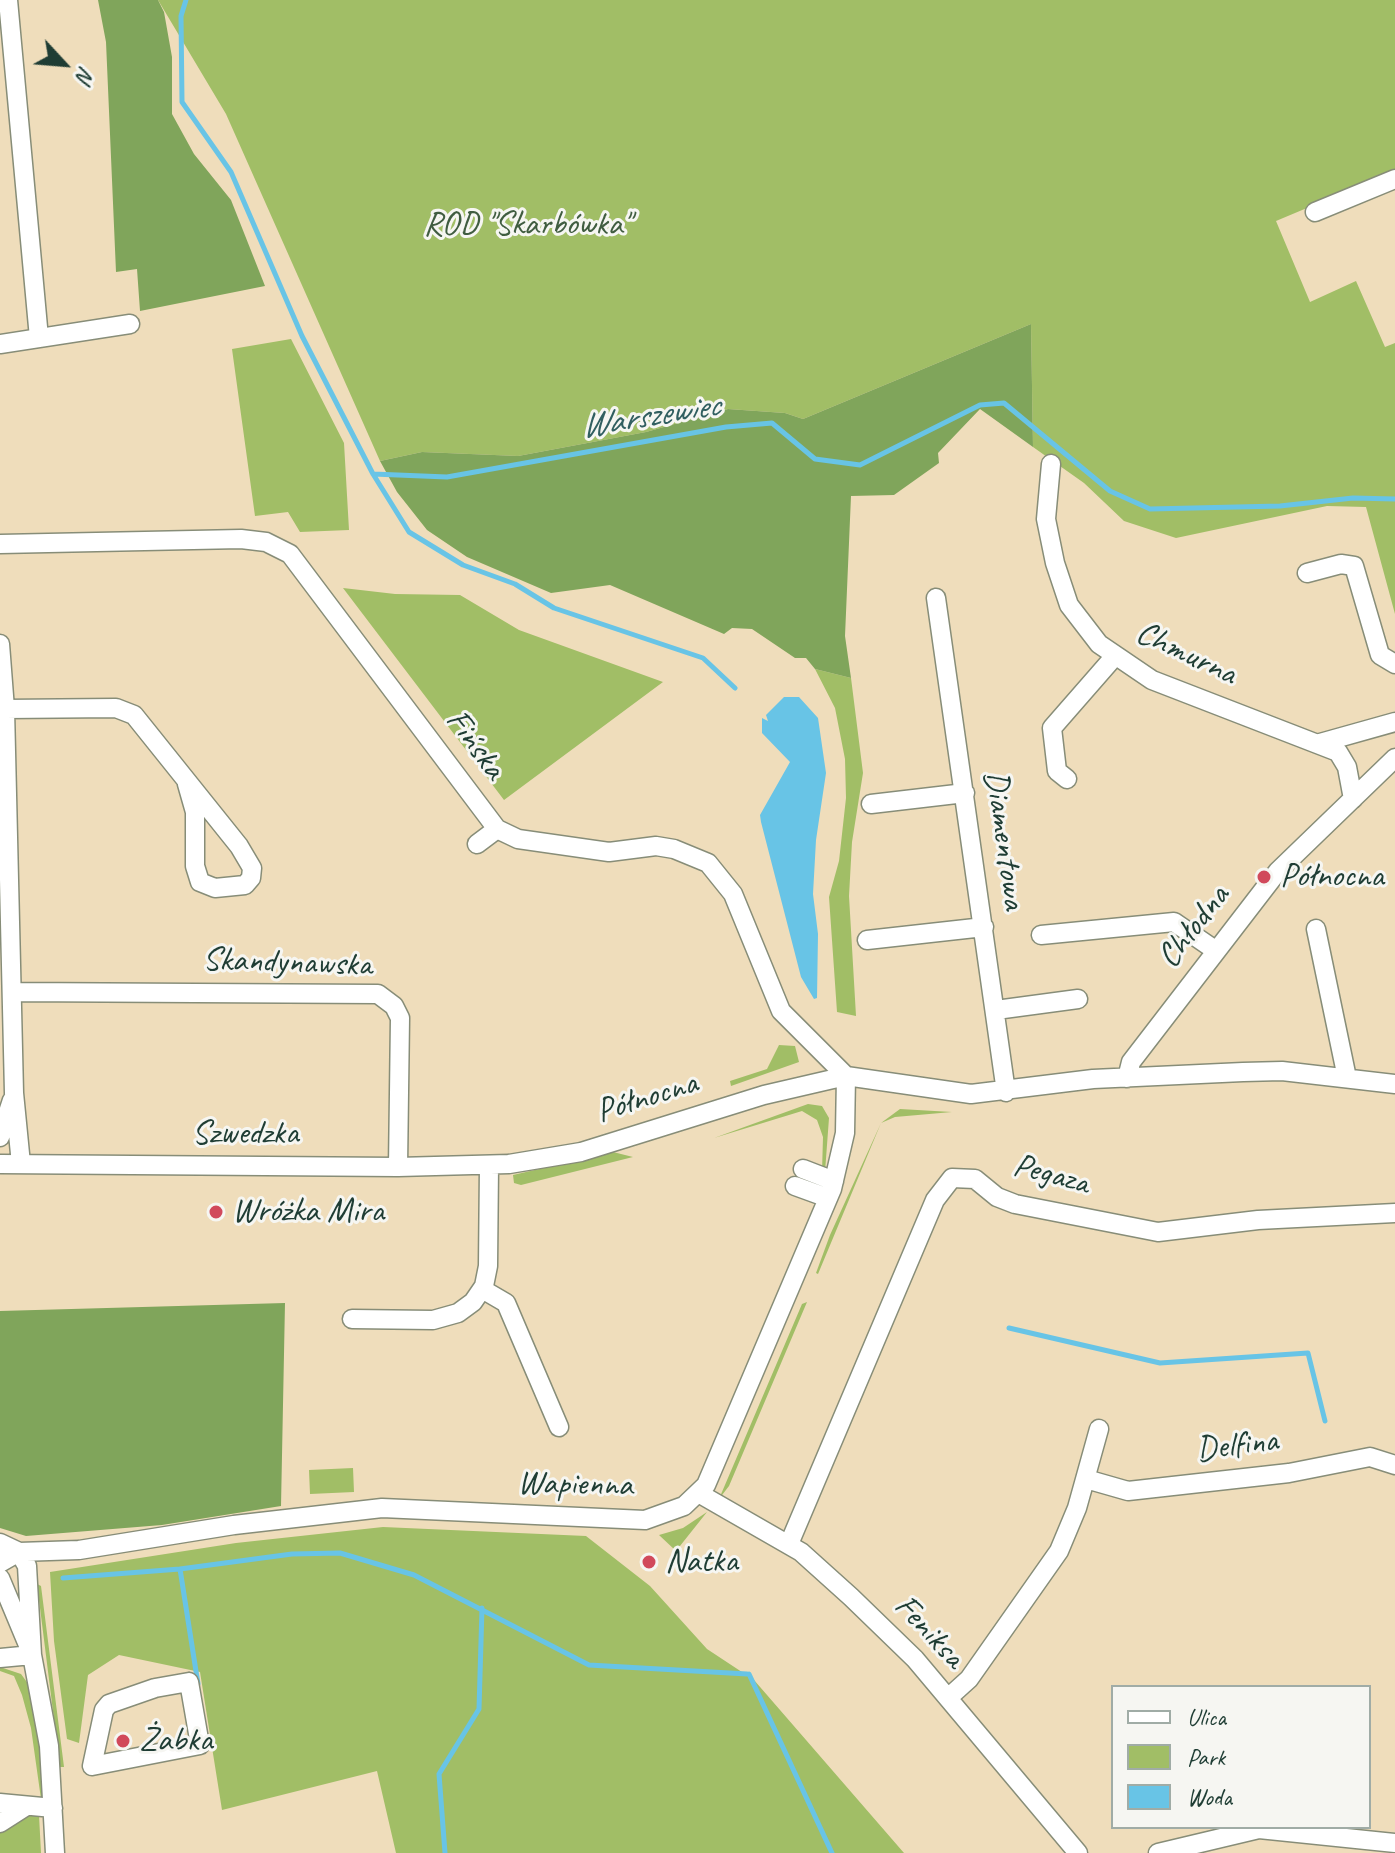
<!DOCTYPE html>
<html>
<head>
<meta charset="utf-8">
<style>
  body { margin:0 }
  #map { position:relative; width:1395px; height:1853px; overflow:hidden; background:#efddbb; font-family:Caveat,sans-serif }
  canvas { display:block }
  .legend { position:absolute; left:1111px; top:1685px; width:260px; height:144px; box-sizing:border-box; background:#f6f6f2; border:2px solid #a0aca6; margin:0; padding:10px 14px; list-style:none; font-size:24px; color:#1f3d34 }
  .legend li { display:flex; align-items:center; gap:16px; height:40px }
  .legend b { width:40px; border:2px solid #a0aca6 }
  .north { position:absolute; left:24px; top:24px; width:80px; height:80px; -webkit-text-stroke:6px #f6f6f2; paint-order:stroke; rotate:116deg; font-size:22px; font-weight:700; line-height:32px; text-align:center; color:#1f3d34 }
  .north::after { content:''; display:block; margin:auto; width:28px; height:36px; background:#1f3d34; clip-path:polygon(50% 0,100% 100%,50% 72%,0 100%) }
</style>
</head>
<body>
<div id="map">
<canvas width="1395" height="1853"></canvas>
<ul class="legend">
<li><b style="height:10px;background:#fff"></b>Ulica</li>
<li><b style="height:22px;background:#a1be66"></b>Park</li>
<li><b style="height:22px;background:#68c4e6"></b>Woda</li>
</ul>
<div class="north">N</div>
</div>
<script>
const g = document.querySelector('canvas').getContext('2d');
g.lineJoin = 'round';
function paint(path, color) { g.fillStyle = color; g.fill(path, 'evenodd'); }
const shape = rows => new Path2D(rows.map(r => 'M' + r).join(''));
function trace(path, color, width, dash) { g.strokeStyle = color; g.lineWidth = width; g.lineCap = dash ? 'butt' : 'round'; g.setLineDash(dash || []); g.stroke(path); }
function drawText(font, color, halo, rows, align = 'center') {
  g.font = font + ' Caveat,sans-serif'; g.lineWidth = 6; g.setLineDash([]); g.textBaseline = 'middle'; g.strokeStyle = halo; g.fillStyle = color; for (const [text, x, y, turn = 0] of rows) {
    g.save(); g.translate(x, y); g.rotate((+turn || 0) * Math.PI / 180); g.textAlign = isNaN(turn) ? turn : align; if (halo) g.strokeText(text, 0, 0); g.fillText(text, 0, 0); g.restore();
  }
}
const green = shape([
  [158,0,1395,0,1395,171,1276,221,1310,302,1356,281,1385,347,1395,343,1395,614,1366,507,1327,506,1176,538,1124,521,1084,483,1033,447,1031,324,803,419,785,413,728,409,646,432,518,456,422,452,380,461,226,114],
  [291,339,344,443,349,530,300,532,288,512,255,516,232,349],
  [343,588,395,594,460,595,519,630,663,682,504,800],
  [815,669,851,678,863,773,852,842,849,896,856,1016,837,1012,829,897,839,861,846,798,845,759,835,708],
  [779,1045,795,1046,799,1062,731,1086,730,1081,767,1069],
  [808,1104,822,1106,829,1118,825,1172,822,1172,823,1137,817,1120,802,1111,714,1138],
  [900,1109,952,1112,895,1117,881,1123,818,1274,816,1273,830,1235,881,1123],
  [613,1152,633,1157,521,1185,514,1183,513,1175],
  [807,1302,729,1486,719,1499,802,1304],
  [353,1468,354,1492,310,1494,309,1470],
  [707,1512,676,1551,659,1535,683,1528],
  [383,1527,586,1536,650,1586,707,1649,754,1680,904,1853,396,1853,377,1771,222,1810,200,1672,119,1655,88,1675,79,1743,67,1739,54,1641,50,1572,236,1543],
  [37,1584,41,1586,64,1767,60,1767],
  [0,1667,21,1674,29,1685,41,1744,45,1799,41,1799,31,1728,22,1695,14,1676,0,1671],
  [27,1813,39,1815,41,1853,0,1853,0,1829]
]);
const forest = shape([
  [98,0,158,0,164,12,172,57,172,114,194,154,231,200,265,286,140,311,137,269,116,272,106,42],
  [1031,324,1033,447,980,409,938,453,939,463,894,495,851,496,845,636,851,678,815,669,806,658,795,658,752,629,732,628,724,634,610,585,551,593,467,557,427,530,397,492,380,461,422,452,518,456,646,432,728,409,785,413,803,419],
  [285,1303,281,1506,162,1525,26,1536,0,1528,0,1311]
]);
const water = shape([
  [784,697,799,697,818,718,826,773,816,840,813,894,818,934,817,998,814,999,801,977,761,822,760,815,790,762,762,733,762,718,768,721,766,715]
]);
const stream = shape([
  [186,0,181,16,182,102,231,172,302,336,373,474,447,477,726,427,772,423,815,459,860,465,980,405,1004,403,1110,491,1150,509,1280,506,1353,498,1395,499],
  [373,474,409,532,463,565,515,584,554,608,703,658,735,688],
  [1009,1328,1160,1363,1308,1353,1325,1421],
  [180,1569,198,1684],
  [63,1578,180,1569,292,1554,340,1553,414,1575,589,1665,747,1674],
  [749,1674,832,1853],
  [445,1853,439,1774,479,1709,482,1608]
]);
const minor = shape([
  [8,0,39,338],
  [1315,212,1395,179],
  [0,344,130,324],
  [1051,464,1046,519,1055,563,1069,605,1099,644,1152,680,1338,752,1347,767,1353,799],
  [0,544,241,539,266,542,290,554,497,829,518,839,609,852,656,846,674,849,708,863,733,894,781,1011,846,1076],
  [1307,573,1341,564,1354,566,1380,655,1395,664],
  [936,598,1006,1092],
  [0,644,5,709,14,1093,21,1164],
  [5,709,116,708,134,715,239,846,252,868,251,878,245,885,215,888,200,882,195,866,195,812,187,784],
  [1320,743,1395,722],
  [1067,779,1057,771,1052,728,1114,657],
  [871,804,965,793],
  [477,844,497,829],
  [1316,929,1347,1078],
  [1041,935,1174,922,1215,950],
  [867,940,984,927],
  [13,992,378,994,394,1006,400,1018,398,1167],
  [996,1010,1078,999],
  [1127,1078,1131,1062,1278,871,1395,758],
  [0,1137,12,1100],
  [0,1164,398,1167,509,1164,581,1152,764,1095,846,1076,971,1094,1093,1079,1243,1072,1282,1071,1395,1084],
  [803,1169,834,1181],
  [795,1186,828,1198],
  [482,1289,506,1303,559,1427],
  [352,1319,433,1320,458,1313,473,1302,484,1286,488,1266,489,1166],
  [1086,1479,1128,1491,1289,1473,1370,1457,1395,1465],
  [700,1494,801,1552,851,1597,915,1659,1078,1853],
  [0,1543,19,1552,27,1566,32,1655,49,1746,55,1853],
  [789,1544,935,1200,952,1178,975,1179,997,1197,1015,1204,1158,1232,1258,1220,1395,1213],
  [0,1563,19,1552,79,1550,234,1525,382,1508,645,1520,684,1506,706,1485,832,1189,845,1133,846,1076],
  [0,1578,28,1645],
  [0,1658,32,1655],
  [189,1682,200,1745,92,1766,104,1710,109,1704,155,1688,189,1682],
  [948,1698,969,1679,1059,1551,1077,1508,1099,1429],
  [0,1803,53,1808],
  [0,1823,25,1807],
  [1158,1853,1259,1829,1395,1843]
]);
const markers = [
  [1264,877,8,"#d1495b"],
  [216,1212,8,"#d1495b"],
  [649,1562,8,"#d1495b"],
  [123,1741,8,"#d1495b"]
];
const parkNames = [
  ["ROD \"Skarbówka\"",527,225]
];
const streetNames = [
  ["Chmurna",1186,654,25],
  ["Fińska",475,745,54],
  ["Diamentowa",1004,840,82],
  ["Chłodna",1194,927,-52],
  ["Skandynawska",287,963,2],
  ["Północna",647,1098,-17],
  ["Szwedzka",245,1134],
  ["Pegaza",1051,1175,15],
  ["Delfina",1237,1446,-7],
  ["Wapienna",575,1485,1],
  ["Feniksa",929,1632,47]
];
const poiNames = [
  ["Północna",1280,877],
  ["Wróżka Mira",232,1212],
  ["Natka",665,1562],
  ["Żabka",139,1741]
];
const waterNames = [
  ["Warszewiec",650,417,-9]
];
paint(green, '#a1be66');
paint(forest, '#80a55b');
paint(water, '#68c4e6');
trace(stream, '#68c4e6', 5);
trace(minor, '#878d78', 21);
trace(minor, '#fff', 18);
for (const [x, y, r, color] of markers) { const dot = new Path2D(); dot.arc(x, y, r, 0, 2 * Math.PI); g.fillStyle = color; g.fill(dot); trace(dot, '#f6f6f2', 3); }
drawText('34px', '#405d40', '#f6f6f2', parkNames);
drawText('34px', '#1f3d34', '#f6f6f2', streetNames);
drawText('34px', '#1f3d34', '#f6f6f2', poiNames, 'left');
drawText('italic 36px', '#315f60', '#f6f6f2', waterNames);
</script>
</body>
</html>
